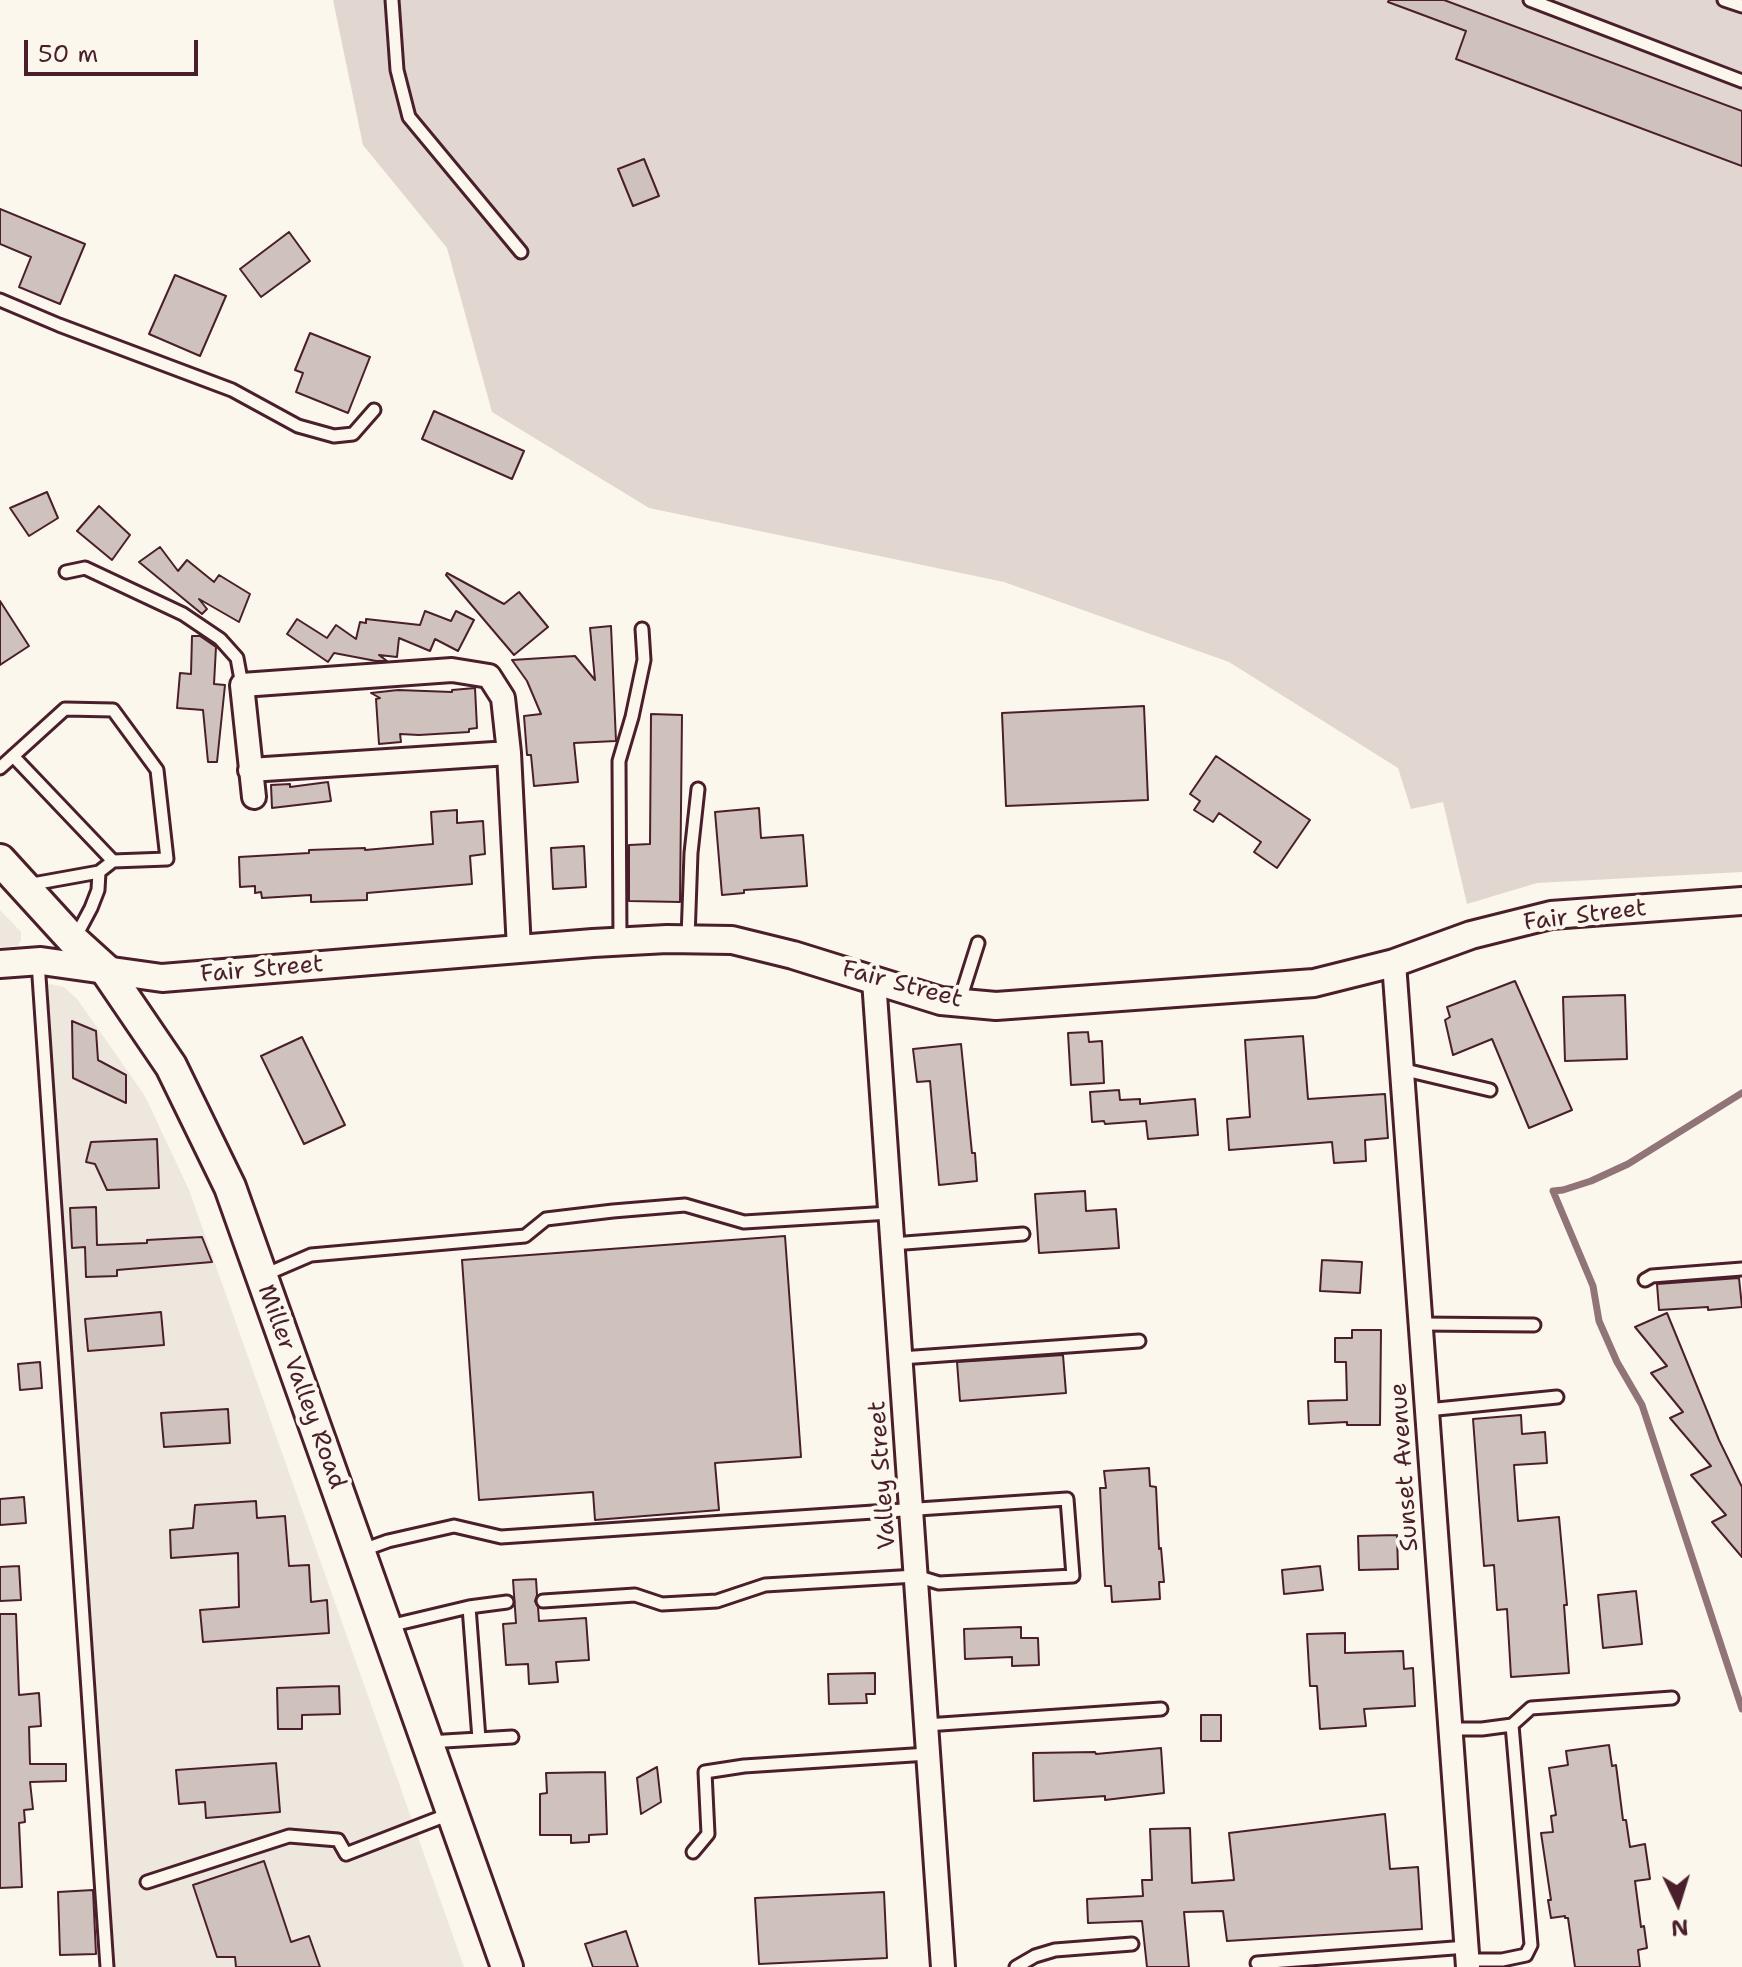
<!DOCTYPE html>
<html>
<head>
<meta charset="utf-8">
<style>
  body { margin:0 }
  #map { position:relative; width:1742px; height:1967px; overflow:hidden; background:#fbf7ec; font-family:"Shantell Sans",sans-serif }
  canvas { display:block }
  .north { position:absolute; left:1638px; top:1863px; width:80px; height:80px; -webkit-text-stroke:6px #fbf7ec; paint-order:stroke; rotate:176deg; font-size:22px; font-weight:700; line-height:32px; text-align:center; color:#4a1f2b }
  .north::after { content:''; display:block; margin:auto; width:28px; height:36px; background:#4a1f2b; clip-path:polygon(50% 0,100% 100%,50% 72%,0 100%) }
  .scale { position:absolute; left:24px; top:40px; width:174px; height:36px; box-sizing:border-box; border:4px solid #4a1f2b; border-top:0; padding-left:10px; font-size:24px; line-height:28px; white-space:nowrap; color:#4a1f2b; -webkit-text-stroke:6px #fbf7ec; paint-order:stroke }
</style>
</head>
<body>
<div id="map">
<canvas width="1742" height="1967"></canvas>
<div class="north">N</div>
<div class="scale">50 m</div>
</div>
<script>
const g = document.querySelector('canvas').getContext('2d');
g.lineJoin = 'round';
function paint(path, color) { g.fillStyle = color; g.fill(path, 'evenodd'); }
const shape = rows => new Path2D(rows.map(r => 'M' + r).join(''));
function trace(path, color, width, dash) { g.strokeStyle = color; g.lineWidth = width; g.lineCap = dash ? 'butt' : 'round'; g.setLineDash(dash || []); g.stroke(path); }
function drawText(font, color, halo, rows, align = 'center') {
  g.font = font + ' "Shantell Sans",sans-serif'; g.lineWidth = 8; g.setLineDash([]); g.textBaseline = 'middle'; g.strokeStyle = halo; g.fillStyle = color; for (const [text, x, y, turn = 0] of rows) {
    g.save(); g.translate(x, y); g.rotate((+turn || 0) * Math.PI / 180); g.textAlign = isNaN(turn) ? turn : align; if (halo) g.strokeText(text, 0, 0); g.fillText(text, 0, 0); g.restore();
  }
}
const built = shape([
  [0,910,21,932,21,940,18,946,0,947],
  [36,981,64,987,78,1000,145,1096,189,1190,464,1967,102,1967]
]);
const green = shape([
  [333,0,1742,0,1742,872,1537,883,1467,904,1443,802,1411,809,1398,768,1229,662,1004,582,649,508,492,412,447,248,363,145]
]);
const stream = shape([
  [1742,1093,1628,1164,1591,1181,1563,1190,1553,1191,1593,1286,1599,1321,1617,1362,1642,1405,1742,1709]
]);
const building = shape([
  [1389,0,1444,0,1742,111,1742,166,1456,59,1466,31,1388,2,1389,0],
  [644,159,659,196,633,206,618,169,644,159],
  [0,209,85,244,60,304,19,287,31,257,0,244,0,209],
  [289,232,310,261,261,297,240,269,289,232],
  [175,275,226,296,200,356,149,334,175,275],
  [310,333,370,357,348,413,296,392,303,373,295,370,310,333],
  [434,411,524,451,512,479,422,439,434,411],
  [47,492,58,518,29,536,10,508,47,492],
  [99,506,130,535,112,560,77,531,99,506],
  [160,547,178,571,187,560,214,582,219,575,250,594,239,622,199,599,207,609,202,614,139,562,160,547],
  [447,573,504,604,519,592,548,627,514,655,446,575,447,573],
  [0,601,29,646,0,665,0,601],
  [425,611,451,621,456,611,474,620,458,651,435,639,430,651,399,638,397,657,379,655,387,661,376,661,334,653,328,662,287,634,297,619,327,638,336,625,356,639,360,622,366,623,366,619,420,625,425,611],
  [611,626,616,741,574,743,578,782,534,786,531,755,527,755,524,716,541,714,527,681,512,660,575,656,595,680,590,628,611,626],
  [192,636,200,636,216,647,214,684,225,685,217,762,208,762,203,710,177,708,180,673,191,674,192,636],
  [475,688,477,728,469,729,469,732,419,735,400,734,401,742,379,744,376,699,380,698,371,693,398,690,452,692,452,690,475,688],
  [1144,706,1148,800,1006,806,1002,713,1144,706],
  [651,714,682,715,680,902,629,901,629,845,650,844,651,714],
  [1216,756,1310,820,1277,868,1254,852,1261,842,1219,813,1213,822,1194,810,1200,801,1190,794,1216,756],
  [328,782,331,801,272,808,271,785,290,784,290,787,328,782],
  [759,808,761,838,803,835,807,886,744,890,744,893,722,895,715,812,759,808],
  [457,810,457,823,483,821,485,854,470,856,472,884,367,893,367,900,311,902,311,895,262,898,261,892,255,893,255,886,240,887,239,857,309,853,309,850,365,848,365,850,433,844,431,812,457,810],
  [584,846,586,887,553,889,551,848,584,846],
  [1515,981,1572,1110,1529,1128,1492,1039,1453,1055,1445,1020,1450,1017,1447,1007,1515,981],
  [1625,995,1627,1059,1565,1061,1563,997,1625,995],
  [72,1021,96,1031,98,1060,126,1075,126,1103,73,1078,72,1021],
  [1088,1032,1089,1042,1102,1041,1104,1083,1071,1085,1068,1033,1088,1032],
  [1303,1036,1308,1099,1385,1094,1388,1138,1365,1140,1366,1161,1334,1163,1332,1142,1229,1150,1227,1119,1250,1117,1245,1040,1303,1036],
  [302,1037,345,1125,304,1144,261,1056,302,1037],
  [961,1044,972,1153,975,1153,977,1181,939,1185,930,1081,917,1082,913,1049,961,1044],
  [1119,1090,1120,1100,1140,1099,1140,1104,1195,1099,1198,1135,1148,1139,1146,1121,1105,1124,1104,1121,1092,1122,1090,1092,1119,1090],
  [157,1139,159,1188,107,1190,95,1164,86,1162,91,1142,157,1139],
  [1085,1191,1086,1211,1116,1209,1119,1248,1039,1253,1035,1194,1085,1191],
  [96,1207,97,1245,147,1243,147,1240,202,1237,212,1262,117,1270,117,1276,86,1277,85,1247,72,1248,70,1208,96,1207],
  [785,1236,801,1457,715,1463,719,1510,595,1520,593,1492,479,1500,462,1260,785,1236],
  [1322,1260,1362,1262,1360,1293,1320,1291,1322,1260],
  [1739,1278,1742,1307,1708,1310,1708,1307,1659,1310,1657,1284,1739,1278],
  [161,1312,164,1345,88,1351,85,1319,161,1312],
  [1667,1313,1719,1440,1742,1487,1742,1557,1712,1522,1726,1515,1691,1475,1711,1466,1670,1418,1683,1412,1651,1373,1667,1366,1635,1327,1667,1313],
  [1352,1330,1381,1330,1380,1425,1347,1425,1347,1422,1309,1424,1308,1401,1347,1400,1346,1362,1335,1362,1335,1338,1352,1338,1352,1330],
  [1063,1355,1066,1393,960,1401,957,1362,1063,1355],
  [40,1362,42,1388,20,1390,18,1364,40,1362],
  [228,1409,230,1443,164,1447,161,1413,228,1409],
  [1521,1415,1522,1434,1545,1432,1547,1463,1514,1465,1518,1521,1559,1517,1567,1605,1564,1605,1569,1673,1511,1677,1507,1609,1497,1610,1494,1565,1484,1566,1473,1419,1521,1415],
  [1149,1468,1150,1486,1156,1487,1159,1549,1161,1548,1164,1582,1159,1582,1160,1599,1112,1602,1111,1586,1105,1586,1103,1551,1100,1488,1106,1488,1104,1471,1149,1468],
  [24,1497,26,1523,0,1525,0,1499,24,1497],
  [256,1501,257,1518,285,1516,289,1566,309,1565,311,1602,327,1600,329,1633,203,1642,200,1610,239,1607,238,1553,171,1558,170,1530,193,1528,195,1505,256,1501],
  [1397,1535,1398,1569,1359,1570,1358,1536,1397,1535],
  [19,1566,21,1600,0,1601,0,1567,19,1566],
  [1320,1566,1323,1590,1284,1594,1282,1570,1320,1566],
  [536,1579,537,1595,535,1601,538,1607,539,1621,586,1618,589,1660,556,1662,558,1682,529,1684,528,1664,506,1665,503,1624,516,1623,513,1580,536,1579],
  [1636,1591,1642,1644,1603,1648,1598,1595,1636,1591],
  [0,1614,16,1614,19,1695,39,1693,41,1726,29,1727,30,1764,66,1764,66,1781,30,1782,33,1809,24,1810,25,1822,19,1823,22,1887,0,1888,0,1614],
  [1021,1627,1021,1638,1038,1638,1039,1665,1012,1666,1012,1657,965,1659,964,1629,1021,1627],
  [1345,1633,1345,1653,1403,1651,1404,1669,1413,1668,1415,1706,1364,1709,1366,1726,1320,1729,1317,1686,1310,1686,1307,1634,1345,1633],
  [875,1673,875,1694,866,1694,867,1703,829,1704,828,1674,875,1673],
  [339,1686,340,1714,302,1715,302,1729,278,1729,277,1688,339,1686],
  [1201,1715,1221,1715,1221,1741,1201,1741,1201,1715],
  [1609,1745,1612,1766,1616,1765,1623,1820,1626,1820,1630,1847,1645,1844,1650,1879,1635,1881,1641,1927,1644,1926,1647,1948,1638,1950,1640,1967,1575,1967,1568,1918,1565,1918,1565,1916,1551,1918,1548,1900,1551,1900,1541,1833,1553,1832,1551,1816,1556,1815,1549,1768,1568,1765,1566,1751,1609,1745],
  [1161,1748,1164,1793,1105,1800,1105,1796,1034,1801,1033,1753,1095,1752,1096,1754,1161,1748],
  [276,1763,280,1812,206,1818,205,1802,179,1804,176,1770,276,1763],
  [657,1767,661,1802,641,1814,637,1778,657,1767],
  [605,1772,607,1834,589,1835,589,1842,571,1843,571,1835,540,1835,540,1794,547,1793,546,1773,605,1772],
  [1385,1814,1390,1869,1418,1867,1422,1929,1227,1941,1223,1911,1184,1912,1189,1967,1147,1967,1142,1921,1088,1923,1087,1899,1143,1896,1142,1880,1152,1880,1150,1829,1190,1828,1192,1883,1234,1880,1229,1833,1385,1814],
  [264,1861,291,1942,309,1936,320,1967,236,1967,235,1957,217,1957,193,1885,264,1861],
  [93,1890,96,1954,60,1955,58,1892,93,1890],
  [884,1892,887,1958,759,1964,755,1898,884,1892],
  [626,1931,638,1967,593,1967,585,1944,626,1931]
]);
const service = shape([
  [392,0,397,70,409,117,521,252],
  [1530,0,1742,81],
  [1724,0,1742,6],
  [0,300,59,325,232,390,298,426,334,436,353,434,374,410],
  [66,572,85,568,183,614,220,639,237,658,242,685],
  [13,756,113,861],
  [0,768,65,709,113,710,157,770,167,859,113,861,99,872,27,885],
  [75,938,91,908,98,890,99,872],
  [688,938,691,853,698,789],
  [620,941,619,761,632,717,644,660,642,629],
  [38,962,107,1967],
  [959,1003,978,943],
  [1401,1069,1490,1090],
  [892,1244,1023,1234],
  [262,1276,311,1255,525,1236,546,1219,613,1211,685,1205,744,1222,890,1213],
  [1645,1280,1652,1276,1742,1269],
  [1420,1324,1534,1325],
  [901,1358,1139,1341],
  [1427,1410,1557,1397],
  [363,1550,388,1541,454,1526,501,1537,1067,1499,1073,1576,939,1583,916,1576,765,1585,717,1601,662,1604,635,1595,543,1601],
  [469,1607,507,1602],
  [389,1626,469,1607,479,1739],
  [926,1725,1161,1709],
  [1450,1729,1482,1729,1512,1725,1531,1708,1672,1698],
  [428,1742,512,1737],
  [693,1852,708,1834,705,1772,744,1766,928,1754],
  [147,1882,289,1836,338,1840,346,1854,452,1813],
  [1468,1960,1502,1960,1526,1955,1531,1945,1512,1725],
  [1257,1963,1467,1947],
  [1016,1967,1035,1956,1055,1950,1132,1944]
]);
const minor = shape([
  [250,770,509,753],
  [254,797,242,685,452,670,489,676,503,698,509,753,519,949],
  [1394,963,1468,1967],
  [874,980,943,1967]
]);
const tertiary = shape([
  [0,964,41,961,162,978,593,943,667,939,732,940,793,955,941,1001,996,1006,1314,983,1394,963,1471,935,1551,915,1742,901]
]);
const secondary = shape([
  [0,860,73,940,105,969,171,1066,230,1187,507,1967]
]);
const streetNames = [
  ["Fair Street",1585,916,-7],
  ["Fair Street",262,970,-5],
  ["Fair Street",902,985,15],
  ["Miller Valley Road",301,1387,70],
  ["Sunset Avenue",1405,1467,-94],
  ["Valley Street",883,1475,-94]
];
paint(built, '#eee7de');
paint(green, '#e2d7d0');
trace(stream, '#907477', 7);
paint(building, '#cfc2bc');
trace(building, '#4a1f2b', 2);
trace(service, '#4a1f2b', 17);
trace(minor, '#4a1f2b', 28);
trace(tertiary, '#4a1f2b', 32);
trace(secondary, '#4a1f2b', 36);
trace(service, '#fbf7ec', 11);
trace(minor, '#fbf7ec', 22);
trace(tertiary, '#fbf7ec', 26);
trace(secondary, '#fbf7ec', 30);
drawText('24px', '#4a1f2b', '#fbf7ec', streetNames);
</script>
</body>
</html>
